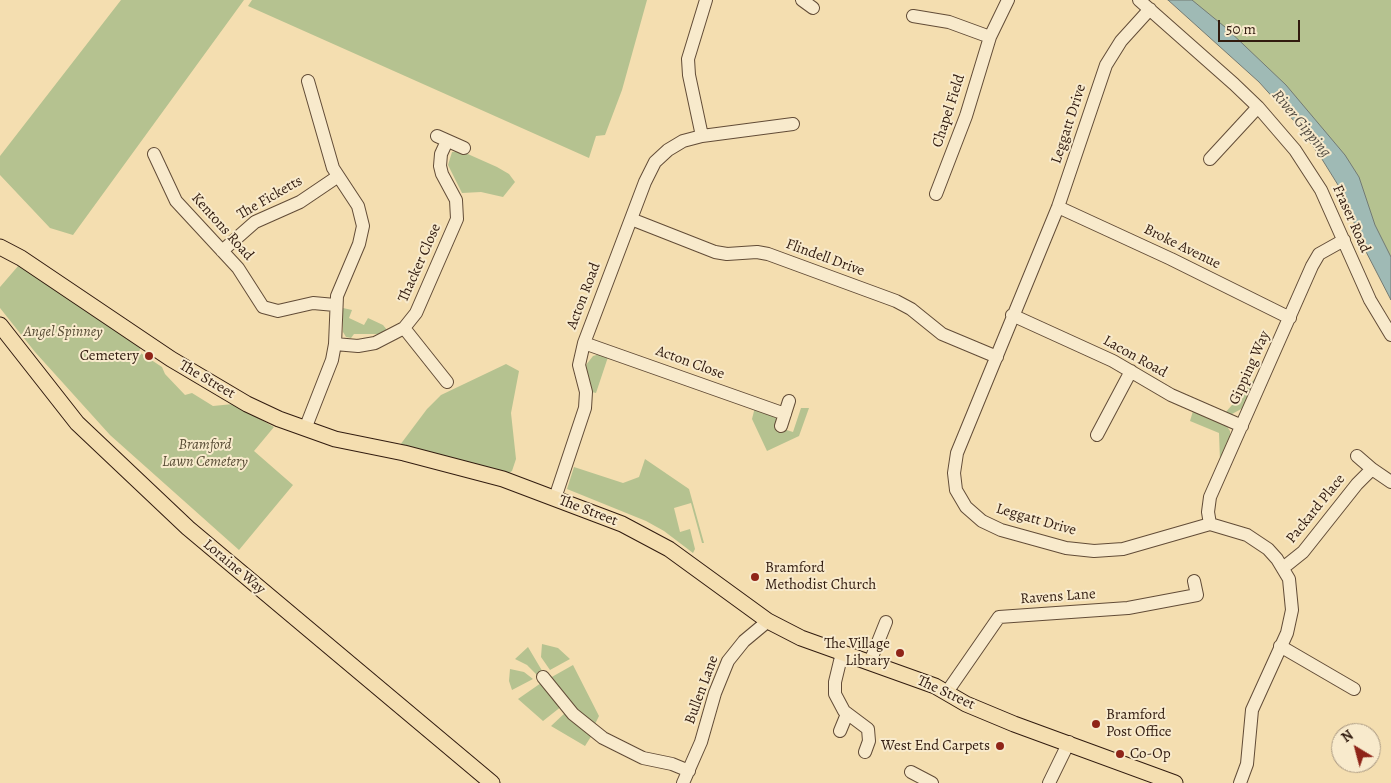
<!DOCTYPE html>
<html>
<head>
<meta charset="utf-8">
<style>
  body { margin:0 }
  #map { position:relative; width:1391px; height:783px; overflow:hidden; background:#f4deb0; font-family:Alegreya,serif }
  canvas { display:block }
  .north { position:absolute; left:1331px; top:723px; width:50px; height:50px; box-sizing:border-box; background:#f8eacc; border:1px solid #a89780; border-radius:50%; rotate:323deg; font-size:14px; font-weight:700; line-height:20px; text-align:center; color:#311b0f }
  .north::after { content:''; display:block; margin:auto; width:18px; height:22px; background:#8f2418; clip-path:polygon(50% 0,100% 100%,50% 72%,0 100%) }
  .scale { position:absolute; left:1218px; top:20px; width:82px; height:22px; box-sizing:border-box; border:2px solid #311b0f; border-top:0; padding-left:6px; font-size:15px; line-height:18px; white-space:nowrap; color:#311b0f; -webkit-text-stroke:4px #f8eacc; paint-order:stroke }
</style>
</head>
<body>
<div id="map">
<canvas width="1391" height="783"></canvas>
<div class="north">N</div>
<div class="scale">50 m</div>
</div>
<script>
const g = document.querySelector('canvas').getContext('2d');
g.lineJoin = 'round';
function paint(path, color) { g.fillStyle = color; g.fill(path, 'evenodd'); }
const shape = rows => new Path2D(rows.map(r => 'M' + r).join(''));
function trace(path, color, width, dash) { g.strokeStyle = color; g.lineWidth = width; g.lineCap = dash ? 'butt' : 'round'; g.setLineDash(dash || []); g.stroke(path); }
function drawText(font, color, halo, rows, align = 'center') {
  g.font = font + ' Alegreya,serif'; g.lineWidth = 4; g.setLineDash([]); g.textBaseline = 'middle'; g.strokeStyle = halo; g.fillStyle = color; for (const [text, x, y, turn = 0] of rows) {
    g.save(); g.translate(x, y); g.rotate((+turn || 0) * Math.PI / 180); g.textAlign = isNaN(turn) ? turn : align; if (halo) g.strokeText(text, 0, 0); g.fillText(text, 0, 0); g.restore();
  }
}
const green = shape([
  [121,0,244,0,73,235,50,228,0,175,0,156],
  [252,0,647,0,622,90,605,135,596,136,589,158,248,6],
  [1172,0,1391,0,1391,270,1341,168,1234,48],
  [461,151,497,167,509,174,515,182,503,197,481,192,462,193,448,165,452,152],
  [19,265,141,346,139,352,162,367,165,374,185,395,192,393,213,406,233,404,274,427,254,451,293,485,239,550,110,435,35,352,0,308,0,287],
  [343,308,352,310,349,318,364,325,368,318,383,325,387,330,379,334,354,334,351,338,346,337,343,332],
  [600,354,608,357,596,393,592,392,586,365,593,356],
  [506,364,519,371,511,413,516,459,512,471,507,474,400,445,427,409,441,395],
  [1258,375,1243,408,1232,414,1225,413],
  [755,407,776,417,777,427,793,432,801,408,809,408,799,436,767,451,752,419],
  [1193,411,1226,425,1230,431,1230,439,1220,461,1219,433,1190,421],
  [645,459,689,489,704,543,702,543,691,503,674,508,680,532,690,529,695,549,693,553,664,531,646,521,567,489,574,467,623,483,639,477],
  [542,644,558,648,570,659,550,670,541,657],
  [528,647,544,674,538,676,527,665,515,659],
  [573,665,599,716,593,728,550,678],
  [510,669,524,672,533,679,512,690,509,681],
  [541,683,562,706,543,721,518,699],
  [566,712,592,735,585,746,551,726]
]);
const water = shape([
  [1168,0,1192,0,1225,27,1286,85,1345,155,1359,177,1375,225,1391,257,1391,300,1362,244,1343,193,1320,156,1295,122,1259,82,1168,0]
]);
const minor = shape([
  [802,0,813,8],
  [1139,0,1234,84,1258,107,1295,150,1321,190,1370,300,1391,335],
  [1150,9,1121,41,1106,65,1058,207,957,453,954,473,956,490,966,507,982,521,1001,530,1066,548,1094,551,1123,549,1210,524,1247,535,1268,549,1277,559,1289,579,1292,610,1287,633,1252,710,1247,764,1240,783],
  [913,16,949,22,990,37],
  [437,136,464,148],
  [702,136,793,124],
  [154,154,176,201,238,268,263,307,278,311,313,303,335,305],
  [1210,159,1258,107],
  [936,194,966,116,990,37,1008,0],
  [1058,207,1171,259,1290,318],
  [631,219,715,252,727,254,757,252,768,254,896,301,911,309,942,334,997,357],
  [222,251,255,222,300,202,337,177],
  [1012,315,1113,361,1171,395,1242,426],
  [404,328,447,382],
  [584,343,785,414],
  [335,344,358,346,375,343,404,328,416,313,457,219,456,200,442,174,440,166,441,154,447,141],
  [781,426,789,401],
  [305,429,332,360,335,344,337,296,359,244,363,226,358,206,333,168,308,81],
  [1097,435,1131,371],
  [1357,456,1372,469],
  [555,498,585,408,586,392,579,365,584,343,645,182,655,162,668,150,683,141,702,136,689,75,688,59,706,0],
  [1210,524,1208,512,1210,497,1312,266,1319,254,1344,240],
  [1283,568,1303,552,1357,484,1372,469,1391,482],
  [1280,646,1354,689],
  [842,653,835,682,835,694,844,711,868,729,869,741,865,752],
  [870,662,886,622],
  [543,677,573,714,603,738,643,758,672,764,689,771],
  [947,692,999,617,1128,608,1197,595,1194,581],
  [840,731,847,714],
  [911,772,932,783],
  [683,783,701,742,715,693,728,661,744,641,768,621],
  [1049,783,1069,742]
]);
const major = shape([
  [0,247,21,258,171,359,247,404,279,419,335,439,404,453,503,479,622,524,669,549,768,621,801,638,935,686,966,704,1014,724,1175,783],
  [0,325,77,423,188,528,492,783]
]);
const markers = [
  [149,356,5,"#8f2418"],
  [755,577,5,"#8f2418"],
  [900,653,5,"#8f2418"],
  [1096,724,5,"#8f2418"],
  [1000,746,5,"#8f2418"],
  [1120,754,5,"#8f2418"]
];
const streetNames = [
  ["Chapel Field",949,111,-72],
  ["Leggatt Drive",1069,124,-72],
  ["The Ficketts",270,198,-30],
  ["Fraser Road",1351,219,66],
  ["Kentons Road",222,227,48],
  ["Broke Avenue",1182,247,26],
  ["Flindell Drive",825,258,20],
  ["Thacker Close",420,263,-66],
  ["Acton Road",584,296,-69],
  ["Lacon Road",1135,357,29],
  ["Acton Close",690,363,20],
  ["Gipping Way",1250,368,-66],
  ["The Street",207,380,30],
  ["Packard Place",1316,509,-51],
  ["The Street",588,511,21],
  ["Leggatt Drive",1036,520,16],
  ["Loraine Way",234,567,40],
  ["Ravens Lane",1058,597,-4],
  ["Bullen Lane",702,690,-70],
  ["The Street",946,693,25]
];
const parkNames = [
  ["Angel Spinney",63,332],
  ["Bramford",205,445],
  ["Lawn Cemetery",205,462]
];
const poiNames = [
  ["Cemetery",139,356],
  ["Bramford",765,568,"left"],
  ["Methodist Church",765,585,"left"],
  ["The Village",890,644],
  ["Library",890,661],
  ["Bramford",1106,715,"left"],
  ["Post Office",1106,732,"left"],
  ["West End Carpets",990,746],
  ["Co-Op",1130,754,"left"]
];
const waterNames = [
  ["River Gipping",1301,124,50]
];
paint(green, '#b5c290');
paint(water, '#9fbab5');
trace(water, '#737a73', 1);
trace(minor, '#624c37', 14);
trace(major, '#311b0f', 17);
trace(minor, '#f8eacc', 12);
trace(major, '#f4deb0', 15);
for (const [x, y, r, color] of markers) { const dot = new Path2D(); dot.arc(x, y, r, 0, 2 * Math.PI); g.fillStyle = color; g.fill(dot); trace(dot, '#f8eacc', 2); }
drawText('15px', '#311b0f', '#f8eacc', streetNames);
drawText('italic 15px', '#594d36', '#f8eacc', parkNames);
drawText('15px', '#311b0f', '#f8eacc', poiNames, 'right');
drawText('italic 16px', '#524b41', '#f8eacc', waterNames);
</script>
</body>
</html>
